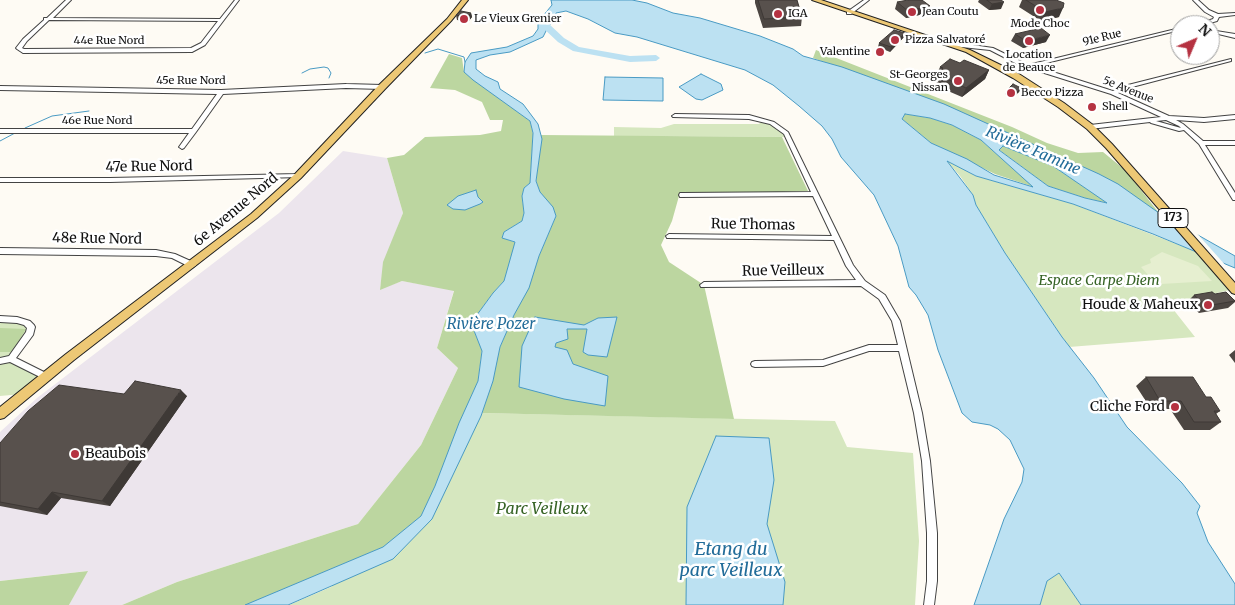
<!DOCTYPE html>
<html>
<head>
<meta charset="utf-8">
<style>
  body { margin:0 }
  #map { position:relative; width:1235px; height:605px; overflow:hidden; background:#fefbf4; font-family:Merriweather,serif }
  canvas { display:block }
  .north { position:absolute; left:1170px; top:15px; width:50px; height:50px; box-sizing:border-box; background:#fff; border:1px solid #9f9f9f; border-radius:50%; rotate:45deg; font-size:14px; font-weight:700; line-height:20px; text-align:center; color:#101010 }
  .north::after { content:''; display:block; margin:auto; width:18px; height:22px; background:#b53241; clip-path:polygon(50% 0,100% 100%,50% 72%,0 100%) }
</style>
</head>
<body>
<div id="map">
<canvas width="1235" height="605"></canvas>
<div class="north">N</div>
</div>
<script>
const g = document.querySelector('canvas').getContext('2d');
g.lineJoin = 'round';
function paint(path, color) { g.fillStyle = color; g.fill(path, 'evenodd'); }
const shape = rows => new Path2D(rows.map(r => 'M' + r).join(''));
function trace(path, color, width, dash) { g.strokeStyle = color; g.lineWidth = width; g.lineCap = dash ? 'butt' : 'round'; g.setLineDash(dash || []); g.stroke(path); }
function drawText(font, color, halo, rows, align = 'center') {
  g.font = font + ' Merriweather,serif'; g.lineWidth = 5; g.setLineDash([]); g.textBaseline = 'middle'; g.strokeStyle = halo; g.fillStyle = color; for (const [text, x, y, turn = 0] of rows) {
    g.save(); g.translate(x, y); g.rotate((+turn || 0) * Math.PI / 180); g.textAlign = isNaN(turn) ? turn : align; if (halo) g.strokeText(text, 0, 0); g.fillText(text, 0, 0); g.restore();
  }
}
const industrial = shape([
  [343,151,387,158,403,213,384,262,380,289,402,281,454,290,437,348,458,368,421,445,358,524,177,582,122,605,69,605,87,571,0,581,0,432,37,398,279,213]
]);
const green = shape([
  [763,120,772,123,788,137,614,136,614,127,661,128,674,124,759,124],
  [946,160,976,176,1073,204,1205,255,1234,289,1169,304,1195,337,1069,347,1005,253,976,205,973,195,960,176],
  [0,319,10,319,31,327,11,359,45,376,22,394,0,396],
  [482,413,835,421,847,447,913,453,919,541,915,605,289,605,331,587,461,455],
  [1059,573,1081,605,1040,605,1047,581]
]);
const forest = shape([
  [816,50,1012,127,1047,143,1078,153,1103,152,1125,170,1159,213,1113,182,975,119,813,58],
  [449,54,462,58,464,72,530,121,533,134,530,183,524,188,522,196,524,213,522,221,504,232,502,238,515,242,512,258,504,281,493,293,471,323,482,350,478,381,435,486,421,516,383,547,247,605,122,605,177,582,358,524,421,445,458,368,437,348,454,291,402,281,380,290,383,262,403,213,387,158,404,155,425,137,480,135,501,131,503,120,490,120,482,102,455,90,430,88],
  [905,114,930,118,952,125,981,140,1034,187,995,174,931,143,902,119],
  [541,135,782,137,808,191,679,196,672,221,661,245,669,262,704,285,734,419,482,413,500,347,556,216,540,192,536,181],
  [1003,146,1053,166,1108,203,1085,198,1048,186,998,149],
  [0,328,26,329,12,352,0,352],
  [88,571,69,605,0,605,0,581]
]);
const pitch = shape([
  [1162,252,1198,266,1212,281,1161,284,1153,276,1150,277,1141,267,1151,263,1150,259]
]);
const water = shape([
  [551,0,632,0,647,3,673,13,700,18,760,36,793,49,803,56,842,67,944,104,1099,174,1118,184,1159,213,1235,256,1235,268,1153,234,1073,204,976,176,947,161,973,195,976,205,1005,253,1062,337,1094,378,1127,427,1182,483,1200,506,1197,513,1208,542,1235,584,1235,605,1081,605,1059,573,1047,581,1040,605,974,605,1004,519,1022,482,1024,469,1010,440,998,429,990,425,972,422,962,413,938,350,928,315,916,295,909,287,898,246,874,195,841,157,832,139,822,126,799,106,773,85,745,70,637,37,615,33,588,19,566,11,556,13,554,20,548,27,543,37,510,52,490,55,476,60,476,69,485,76,498,82,500,89,523,104,538,124,542,139,536,181,540,192,553,207,556,216,539,256,529,288,514,315,500,347,493,381,481,416,432,519,393,559,288,605,245,605,383,547,421,516,435,486,459,423,478,381,482,351,471,323,493,293,504,281,515,242,502,238,504,232,522,221,524,213,522,196,524,188,530,183,533,133,530,121,473,80,464,72,465,62,471,53,507,47,533,36,538,29,538,22,552,5,551,0],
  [905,114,930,118,952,125,981,140,1033,187,994,175,967,159,931,143,902,119,905,114],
  [1003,146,1053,166,1107,203,1085,198,1048,186,999,150,1003,146],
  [701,74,721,84,723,90,702,100,696,99,679,87,701,74],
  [605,77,663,78,663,101,603,100,605,77],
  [476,190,478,197,483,202,480,204,465,210,453,209,447,205,458,196,476,190],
  [535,317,584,325,598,318,617,317,607,357,588,355,583,352,587,329,567,329,568,339,556,343,555,347,567,350,573,364,608,376,605,406,564,399,519,387,522,346,535,317],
  [716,436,769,438,774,480,767,524,785,582,783,605,686,605,687,507,716,436]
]);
const pier = shape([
  [1160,210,1194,230,1227,267,1199,255]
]);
const stream = shape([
  [425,53,438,49,464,57,465,62],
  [302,73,310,69,324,67,328,68,331,73,329,78],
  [199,85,227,82],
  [25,128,52,116,89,111],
  [0,141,15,133]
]);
const river = shape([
  [542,23,548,23,564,38,579,47,630,56,656,55,660,58,656,61,630,62,573,51,558,42,542,27,542,23]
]);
const minor = shape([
  [66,0,71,0,53,18,220,19,235,0,239,0,205,45,192,52,23,53,17,49,16,48,23,39,44,20,44,18,47,18,66,0],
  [49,20,218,21,201,43,191,48,24,49,22,48,27,41,49,20],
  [864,0,869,0,851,14,847,14,847,12,864,0],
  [1193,0,1198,0,1209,10,1218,14,1235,13,1235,15,1219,17,1217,21,1203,25,1196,25,1213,19,1214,17,1205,12,1193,0],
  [1180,28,1180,30,1034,66,1113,91,1128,85,1231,59,1231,61,1132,87,1118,93,1169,116,1204,118,1235,115,1235,119,1204,122,1176,120,1183,124,1203,141,1235,141,1235,145,1205,145,1235,193,1235,200,1233,200,1199,144,1184,130,1179,131,1151,123,1150,122,1090,129,1087,127,1090,125,1161,117,1111,94,1019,65,990,50,952,46,949,44,952,42,993,48,1028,65,1180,28],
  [1166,120,1179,126,1181,128,1156,121,1166,120],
  [1210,30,1235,34,1235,38,1210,32,1210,30],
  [346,84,382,85,385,87,382,89,346,88,223,94,196,132,184,148,182,149,179,147,189,133,0,133,0,129,192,129,217,94,0,90,0,86,221,90,346,84],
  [675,114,749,115,774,122,788,132,853,265,865,281,885,295,900,321,922,413,930,461,937,533,937,581,934,605,924,605,927,581,927,533,922,461,914,413,899,351,869,351,823,366,755,367,752,366,751,364,752,362,755,361,823,360,869,345,898,345,892,321,879,299,861,286,701,287,700,285,704,282,856,280,846,266,834,240,667,238,666,236,669,234,832,236,813,196,680,197,679,195,680,193,682,193,811,192,784,134,770,124,749,119,673,117,672,116,675,114],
  [298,174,300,175,300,177,110,182,0,182,0,178,110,178,298,174],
  [0,248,156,250,175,254,195,263,196,265,192,268,172,258,156,256,0,254,0,248],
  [0,316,17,317,30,321,34,325,35,327,33,335,16,358,48,374,49,376,48,378,45,379,42,378,10,362,0,364,0,358,9,356,26,332,27,328,24,325,17,323,0,322,0,316]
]);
const major = shape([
  [462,0,468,0,451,21,385,89,301,178,257,218,74,360,4,418,0,419,0,407,66,354,251,214,295,174,379,85,447,19,462,0],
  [812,0,821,0,970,50,1019,74,1064,103,1093,125,1112,144,1235,283,1235,294,1232,293,1106,148,1087,129,1058,107,1013,78,966,52,812,0]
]);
const wall = shape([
  [755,0,797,0,802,17,801,26,763,28,755,3],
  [979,0,1001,0,1001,9,989,10,978,2],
  [1022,0,1056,0,1059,17,1041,21,1019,7],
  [897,2,930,6,928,13,906,18,895,9],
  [471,13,472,17,468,22,457,20,456,15],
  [905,33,904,37,890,52,878,47,879,43],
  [1015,34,1046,42,1023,48,1011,41],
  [960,63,989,70,985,79,962,97,941,88,939,89,931,86,935,77,937,74,940,67],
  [1021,88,1019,92,1013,97,1005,94,1008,89],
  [1215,294,1235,300,1235,302,1228,308,1199,313,1187,302,1194,295],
  [1235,350,1235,363,1229,355],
  [1146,377,1206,397,1220,411,1216,414,1221,422,1210,430,1184,430,1170,409,1151,409,1136,386],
  [124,394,187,396,110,506,61,498,47,515,0,506,0,443]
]);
const shadedWall = shape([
  [1004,2,1001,9,989,10,992,4],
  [930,6,928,13,906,18,908,11],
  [1063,8,1059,17,1041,21,1045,12],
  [471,13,472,17,468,22,467,17],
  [905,33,904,37,890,52,891,47],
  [1050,35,1046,42,1023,48,1026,41],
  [989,70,985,79,962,97,966,88],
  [945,78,941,88,939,89,942,80],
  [1021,88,1019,92,1013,97,1016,93],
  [181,390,187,396,110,506,102,501],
  [52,492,61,498,47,515,38,509]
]);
const building = shape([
  [758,0,797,0,802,17,764,19,758,0],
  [908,0,922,0,930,6,908,11,897,2,908,0],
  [987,0,1001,0,1004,2,992,4,987,0],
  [1026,0,1056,0,1064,3,1063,8,1045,12,1026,0],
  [461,11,471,13,467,17,456,15,461,11],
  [1041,28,1050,35,1026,41,1015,34,1041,28],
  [894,30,905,33,891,47,879,43,894,30],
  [950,59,960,63,964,60,989,70,966,88,945,78,942,80,935,77,943,68,940,67,950,59],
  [1013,84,1021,88,1016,93,1008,89,1013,84],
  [1212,292,1215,294,1226,292,1235,301,1206,306,1194,295,1212,292],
  [1146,377,1193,377,1206,397,1211,397,1220,411,1214,411,1221,422,1194,422,1181,401,1160,401,1146,377],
  [135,381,181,390,102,501,52,492,38,509,0,502,0,443,28,411,59,385,124,394,135,381]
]);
const markers = [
  [1040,10,5,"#b53241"],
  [912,12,5,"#b53241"],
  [778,14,5,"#b53241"],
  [464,19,5,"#b53241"],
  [895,40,5,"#b53241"],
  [1029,41,5,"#b53241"],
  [880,52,5,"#b53241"],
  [958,81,5,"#b53241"],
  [1011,93,5,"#b53241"],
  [1092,107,5,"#b53241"],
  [1208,305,5,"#b53241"],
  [1175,407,5,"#b53241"],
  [75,454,5,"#b53241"]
];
const farPoinames = [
  ["Jean Coutu",922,12],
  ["IGA",788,14],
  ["Le Vieux Grenier",474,19],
  ["Mode Choc",1040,24,"center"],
  ["Pizza Salvatoré",905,40],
  ["Valentine",870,52,"right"],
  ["Location",1029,55,"center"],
  ["de Beauce",1029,68,"center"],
  ["St-Georges",948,75,"right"],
  ["Nissan",948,88,"right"],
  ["Becco Pizza",1021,93],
  ["Shell",1102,107]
];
const farStreetnames = [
  ["91e Rue",1102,38,-14],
  ["44e Rue Nord",109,41],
  ["45e Rue Nord",191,81],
  ["5e Avenue",1128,90,22],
  ["46e Rue Nord",97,121]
];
const shields = [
  [1173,218,30]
];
const shieldNames = [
  ["173",1173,218]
];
const streetNames = [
  ["47e Rue Nord",149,167,-1],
  ["6e Avenue Nord",236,210,-40],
  ["Rue Thomas",753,225,1],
  ["48e Rue Nord",97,239,1],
  ["Rue Veilleux",783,271,-1]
];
const parkNames = [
  ["Espace Carpe Diem",1099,281]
];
const poiNames = [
  ["Houde & Maheux",1198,305],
  ["Cliche Ford",1165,407],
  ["Beaubois",85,454,"left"]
];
const waterNames = [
  ["Rivière Famine",1033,151,23],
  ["Rivière Pozer",491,325]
];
const nearParknames = [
  ["Parc Veilleux",542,509]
];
const nearWaternames = [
  ["Etang du",731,550],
  ["parc Veilleux",731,571]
];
paint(industrial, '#ece5ed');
paint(green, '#d6e7bf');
paint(forest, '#bcd6a0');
paint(pitch, '#e6efd0');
paint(water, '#bce1f2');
trace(water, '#499ac3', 1);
paint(pier, '#fefbf4');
trace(stream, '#499ac3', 1);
paint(river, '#bce1f2');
trace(minor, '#434343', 2);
trace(major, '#212121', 2);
paint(minor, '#fff');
paint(major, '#edc875');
paint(wall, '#4c4642');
paint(shadedWall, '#3e3936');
paint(building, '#58514d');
trace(building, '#3e3936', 1);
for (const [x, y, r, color] of markers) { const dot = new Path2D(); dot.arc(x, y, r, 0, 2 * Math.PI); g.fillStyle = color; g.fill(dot); trace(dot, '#fff', 2); }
drawText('11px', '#101010', '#fff', farPoinames, 'left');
drawText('11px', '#101010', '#fff', farStreetnames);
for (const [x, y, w] of shields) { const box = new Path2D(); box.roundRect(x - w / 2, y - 9.5, w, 19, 4); g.fillStyle = '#fff'; g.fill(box); trace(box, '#101010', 1); }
drawText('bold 12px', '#101010', null, shieldNames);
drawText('14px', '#101010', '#fff', streetNames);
drawText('italic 14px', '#366325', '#fff', parkNames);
drawText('14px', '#101010', '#fff', poiNames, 'right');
drawText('italic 15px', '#226c99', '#fff', waterNames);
drawText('italic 16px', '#366325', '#fff', nearParknames);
drawText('italic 18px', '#226c99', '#fff', nearWaternames);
</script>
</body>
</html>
